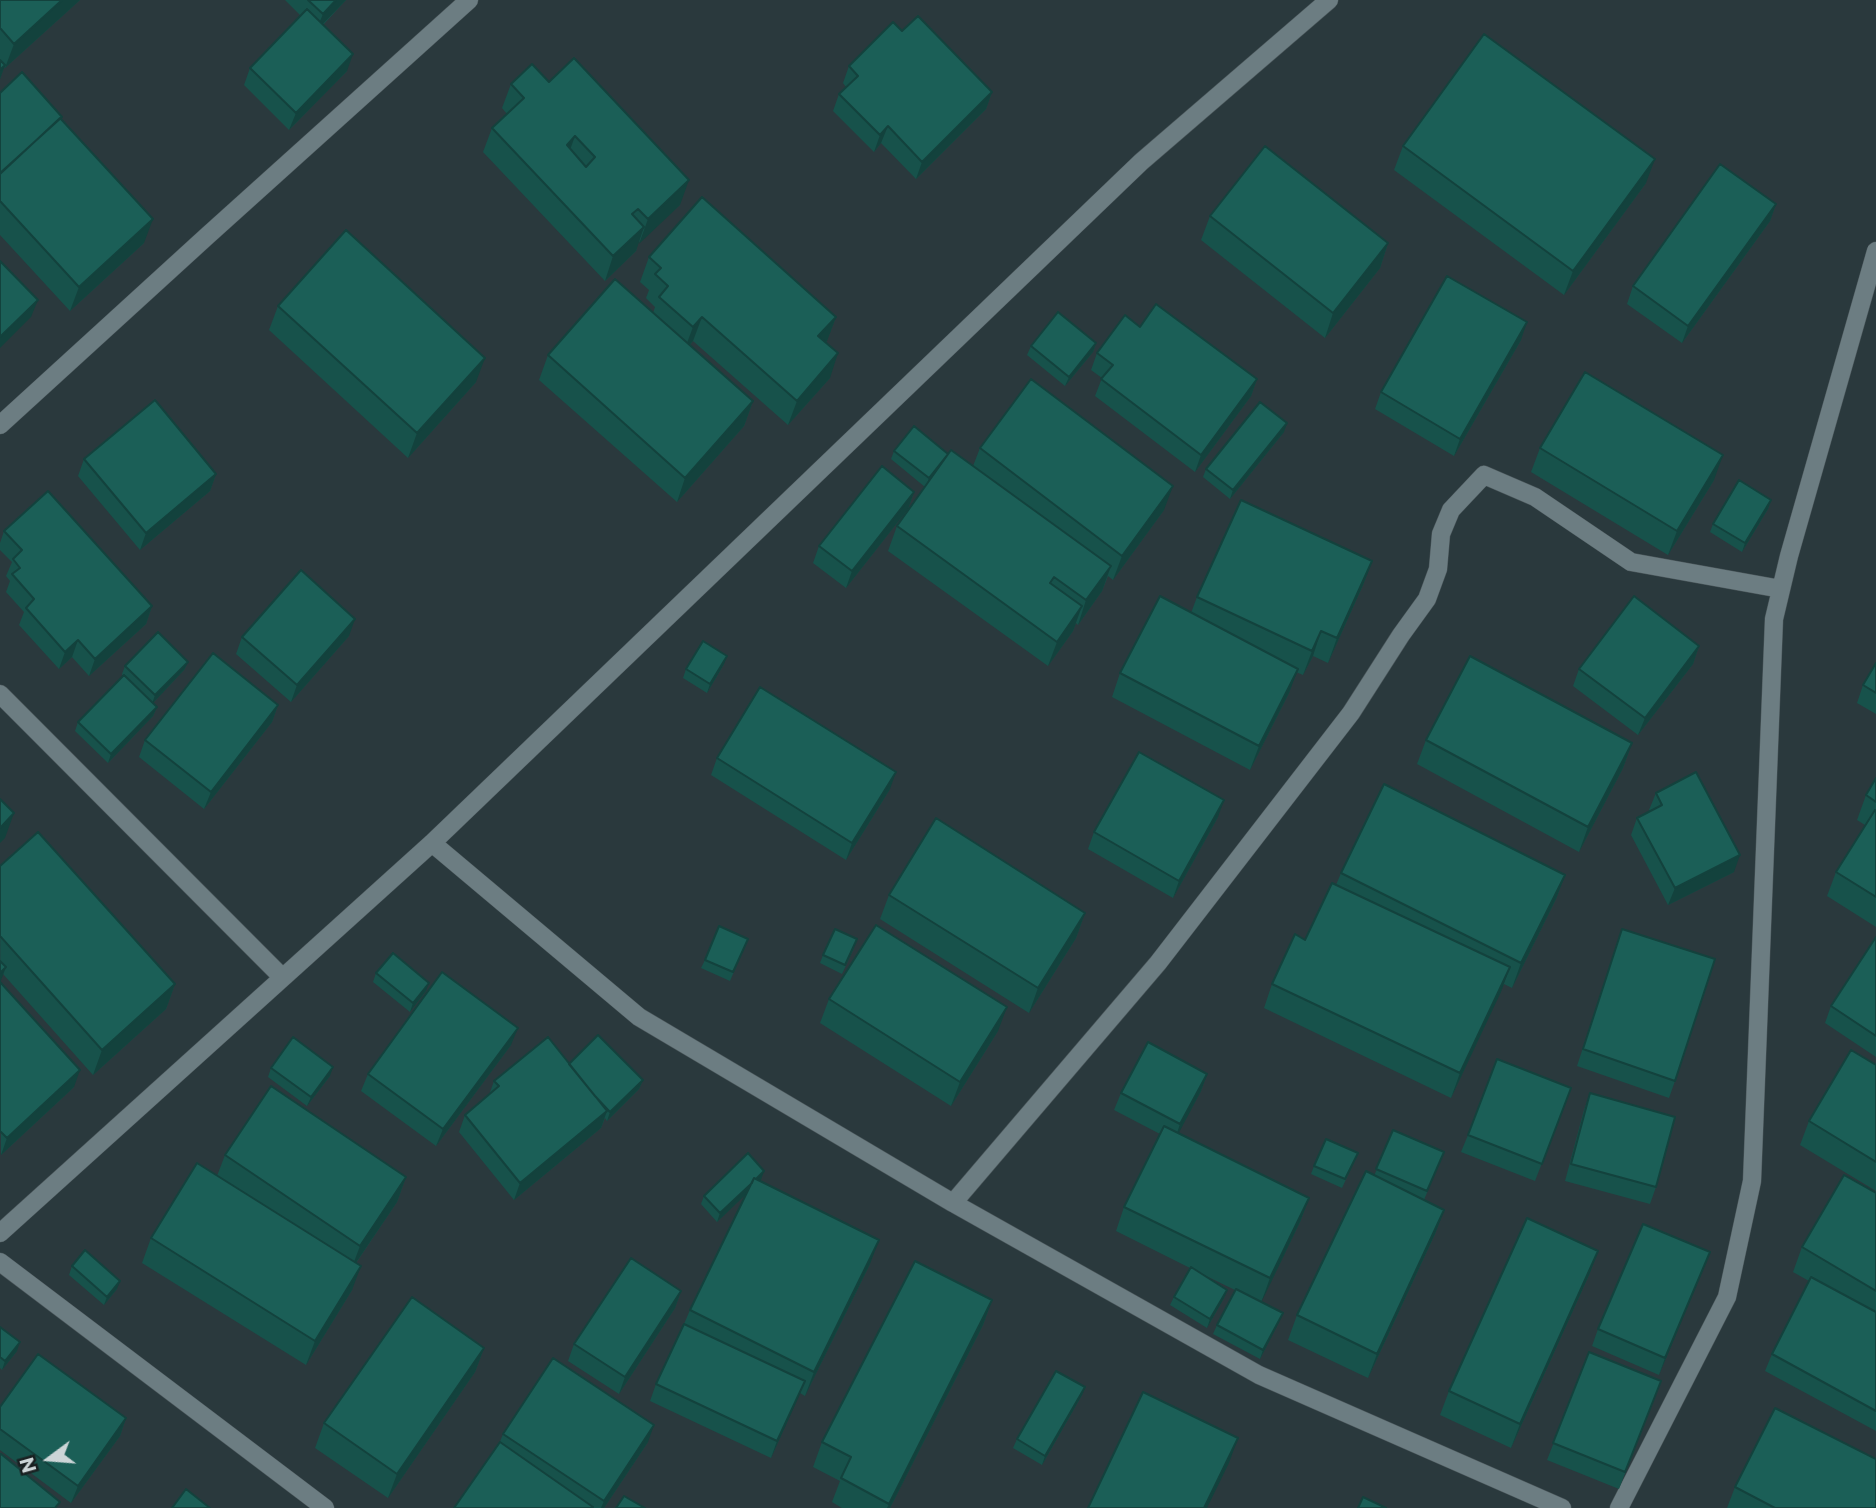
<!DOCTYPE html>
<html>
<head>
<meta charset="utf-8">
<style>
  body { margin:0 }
  #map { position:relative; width:1876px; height:1508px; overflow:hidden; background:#2a393d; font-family:Montserrat,sans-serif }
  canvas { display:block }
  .north { position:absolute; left:14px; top:1424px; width:70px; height:70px; -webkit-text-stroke:5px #181f20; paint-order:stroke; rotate:254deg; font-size:19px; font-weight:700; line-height:28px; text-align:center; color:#ccd5d7 }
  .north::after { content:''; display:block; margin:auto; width:24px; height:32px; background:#ccd5d7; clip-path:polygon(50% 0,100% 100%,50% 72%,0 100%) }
</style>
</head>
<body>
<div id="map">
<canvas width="1876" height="1508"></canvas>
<div class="north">N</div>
</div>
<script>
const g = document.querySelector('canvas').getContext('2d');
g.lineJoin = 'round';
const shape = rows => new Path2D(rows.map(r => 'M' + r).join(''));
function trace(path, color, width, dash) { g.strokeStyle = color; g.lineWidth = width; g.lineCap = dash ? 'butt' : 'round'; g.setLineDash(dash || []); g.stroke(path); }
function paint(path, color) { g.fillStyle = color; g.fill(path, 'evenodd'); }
const street = shape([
  [0,425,206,237,469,0],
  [0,694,282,977],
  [432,843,639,1017,953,1203,1259,1375,1562,1508],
  [953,1203,1158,963,1351,713,1401,635,1427,599,1438,569,1441,534,1451,510,1484,475,1535,497,1631,562,1781,589],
  [0,1233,432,843,1141,162,1329,0],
  [0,1262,325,1508],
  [1619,1508,1727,1297,1752,1181,1774,619,1789,556,1876,251]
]);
const wall = shape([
  [0,0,80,0,5,68,4,67,0,79],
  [285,0,346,0,323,25,347,71,289,130,244,85,250,68,301,16],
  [902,31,992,92,986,109,916,179,881,143,874,152,833,111,839,94,846,87,843,83,849,66],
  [549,82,680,205,638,243,636,251,605,281,483,152,492,128,507,114,502,108,511,84],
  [0,93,61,120,144,243,70,311,0,235],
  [1403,146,1646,183,1564,295,1394,170],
  [1776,204,1770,221,1682,343,1627,304,1633,286],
  [1210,216,1388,243,1380,268,1325,338,1201,240],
  [649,257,836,317,826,343,830,378,788,425,693,341,690,345,753,401,744,426,677,502,539,380,548,355,653,313,655,307,646,298,649,290,640,282],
  [278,306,476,382,408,458,269,330],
  [1140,327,1257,379,1251,396,1195,472,1095,396,1102,378,1091,370,1097,353],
  [1521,340,1454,456,1375,409,1381,392],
  [1096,343,1093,352,1065,386,1027,355,1031,346],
  [1284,432,1230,499,1203,477,1206,469],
  [980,448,1164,510,1113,580,1108,576,1102,591,1078,625,1076,623,1073,631,1048,666,888,551,897,526,925,487,891,459,894,451,948,454,973,466],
  [1540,448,1714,480,1668,555,1531,472],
  [84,459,216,474,210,491,140,550,78,476],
  [914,492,908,509,846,588,813,563,819,546],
  [1771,500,1768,509,1742,552,1710,532,1713,524],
  [4,531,152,606,146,624,89,676,72,657,59,669,19,625,24,612,6,592,10,581,6,576,12,562,0,550,0,543],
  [1372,561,1363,585,1328,663,1313,656,1303,675,1296,672,1289,693,1250,770,1112,697,1120,673,1191,613,1197,597],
  [349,636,291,702,236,654,242,637],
  [1699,646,1693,664,1638,735,1573,686,1579,669],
  [188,662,184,670,153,703,157,707,153,716,108,763,75,731,78,722,123,676,122,674,125,666],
  [1876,663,1876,714,1857,703,1863,685],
  [724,664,707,693,683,678,686,669],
  [278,705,272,722,204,809,139,757,145,740],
  [1426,740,1632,743,1623,768,1579,852,1417,764],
  [717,758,890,789,846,860,711,775],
  [1876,778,1876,927,1827,896,1836,872,1865,825,1857,820,1866,795],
  [1656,793,1734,872,1668,905,1631,835,1637,818,1650,811,1649,810],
  [1218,817,1173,898,1088,849,1094,832],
  [0,866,175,984,166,1009,93,1075,3,974,0,982,74,1087,1,1155],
  [1341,873,1565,875,1556,899,1512,988,1504,984,1451,1098,1264,1008,1272,984,1305,940,1336,885],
  [889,895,1085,913,1076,938,1029,1013,880,919],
  [1622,929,1675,1081,1669,1098,1577,1066],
  [1876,937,1876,1057,1825,1023,1831,1006],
  [748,939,730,981,701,968,705,960],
  [854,948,842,974,820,963,823,955],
  [376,973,426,991,410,1012,373,982],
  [829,999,998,1031,951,1106,820,1023],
  [511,1045,436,1146,361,1091,368,1074],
  [1876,1065,1876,1191,1800,1145,1809,1121],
  [271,1068,330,1076,307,1106,268,1077],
  [1207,1074,1201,1091,1178,1133,1309,1198,1300,1222,1261,1302,1279,1322,1260,1359,1213,1334,1217,1325,1235,1290,1198,1272,1227,1290,1224,1298,1207,1328,1170,1305,1174,1297,1190,1268,1116,1231,1124,1207,1160,1134,1114,1110,1121,1093],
  [643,1080,639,1089,607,1121,605,1118,601,1128,514,1200,459,1132,465,1115,489,1095,494,1081],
  [1571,1088,1535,1181,1461,1152,1468,1135],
  [1590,1093,1656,1187,1650,1204,1565,1181,1584,1110],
  [1393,1130,1440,1161,1424,1200,1444,1210,1435,1234,1368,1378,1288,1340,1297,1315,1374,1176],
  [225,1155,406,1177,397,1202,356,1263,352,1290,306,1365,142,1263,151,1238,217,1176],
  [1354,1162,1342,1188,1311,1174,1314,1166],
  [764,1171,759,1181,870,1264,805,1396,800,1393,771,1458,650,1401,656,1384,684,1324,690,1310,747,1193,717,1222,701,1204,704,1196],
  [1876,1193,1876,1431,1765,1371,1772,1354,1809,1281,1793,1272,1802,1247],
  [1598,1251,1589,1275,1511,1448,1440,1415,1449,1391],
  [72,1266,117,1289,104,1305,69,1275],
  [1703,1269,1659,1375,1592,1346,1598,1329],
  [681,1291,675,1308,619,1394,568,1361,574,1344],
  [992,1300,983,1325,890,1508,842,1508,832,1502,840,1481,813,1467,822,1442],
  [0,1327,17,1351,2,1370,0,1368],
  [484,1348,475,1372,388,1498,315,1448,324,1423],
  [1589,1352,1661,1381,1619,1489,1547,1460],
  [1085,1387,1082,1395,1042,1465,1013,1448,1017,1439],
  [0,1407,126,1418,120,1436,71,1503,0,1450],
  [503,1434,648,1442,604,1508,454,1508,499,1444],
  [1735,1487,1876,1508,1727,1508]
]);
const shadedWall = shape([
  [62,0,80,0,5,68,14,44],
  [336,0,346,0,316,31,323,14],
  [353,54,347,71,289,130,296,113],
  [5,65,0,79,0,70],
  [992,92,986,109,916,179,922,162],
  [888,126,881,143,874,152,880,135],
  [575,136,566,161,567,145],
  [1655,159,1646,183,1564,295,1573,271],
  [689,180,680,205,639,244,648,219],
  [1776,204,1770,221,1682,343,1688,326],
  [153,219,144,243,70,311,79,287],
  [644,227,636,251,605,281,613,256],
  [1388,243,1380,268,1325,338,1333,313],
  [38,300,31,317,0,348,0,337],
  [702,317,693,341,684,351,693,327],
  [836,317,827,341,809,360,818,336],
  [1527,322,1521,340,1454,456,1460,439],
  [1096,343,1093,352,1065,386,1069,377],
  [838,353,830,378,788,425,797,401],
  [485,358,476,382,408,458,417,433],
  [1257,379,1251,396,1195,472,1201,455],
  [753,401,744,426,677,502,685,478],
  [1287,423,1284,432,1230,499,1233,490],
  [948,454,926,487,929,478],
  [1723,455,1714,480,1668,555,1677,531],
  [216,474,210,491,140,550,146,533],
  [1173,486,1164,510,1113,580,1122,556],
  [914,492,908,509,846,588,852,571],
  [1771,500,1768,509,1742,552,1745,543],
  [1372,561,1363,585,1328,663,1337,638],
  [1111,566,1102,591,1078,625,1086,600],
  [152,606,146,624,89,676,95,659],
  [1082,606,1073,631,1048,666,1057,642],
  [355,619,349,636,291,702,297,685],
  [1321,631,1313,656,1303,675,1312,651],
  [78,640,72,657,59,669,65,652],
  [1699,646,1693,664,1638,735,1645,718],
  [727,656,724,664,707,693,710,684],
  [188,662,184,670,152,704,155,695],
  [1298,669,1289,693,1250,770,1259,746],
  [278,705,272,722,204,809,211,792],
  [157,707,153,716,108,763,111,754],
  [1632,743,1623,768,1579,852,1588,827],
  [896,772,890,789,846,860,852,843],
  [1224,800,1218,817,1173,898,1179,881],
  [14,813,5,838,0,843,0,828],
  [1740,855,1734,872,1668,905,1675,888],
  [1565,875,1556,899,1512,988,1521,963],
  [1085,913,1076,938,1029,1013,1038,988],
  [6,967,0,983,0,973],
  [1510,967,1501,992,1451,1098,1460,1073],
  [429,983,426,991,410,1012,413,1003],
  [175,984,166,1009,93,1075,102,1050],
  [1007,1007,998,1031,951,1106,960,1082],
  [518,1028,511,1045,436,1146,443,1129],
  [333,1067,330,1076,307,1106,311,1097],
  [80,1070,74,1087,1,1155,7,1138],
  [1207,1074,1201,1091,1174,1142,1180,1124],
  [643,1080,639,1089,607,1121,610,1112],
  [607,1111,601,1128,514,1200,520,1183],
  [764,1171,761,1180,717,1222,720,1213],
  [406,1177,397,1202,351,1270,360,1246],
  [1309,1198,1300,1222,1261,1303,1270,1278],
  [1444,1210,1435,1234,1368,1378,1377,1354],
  [879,1240,870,1264,805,1396,814,1372],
  [1598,1251,1589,1275,1511,1448,1520,1424],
  [1710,1252,1703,1269,1659,1375,1665,1358],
  [361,1266,352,1290,306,1365,315,1341],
  [120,1281,117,1289,104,1305,107,1297],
  [1227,1290,1224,1298,1207,1328,1210,1319],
  [681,1291,675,1308,619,1394,625,1377],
  [992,1300,983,1325,890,1508,887,1508],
  [1283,1313,1279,1322,1260,1359,1263,1350],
  [20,1342,17,1351,2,1370,5,1361],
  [484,1348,475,1372,388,1498,397,1474],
  [805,1381,798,1398,771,1458,777,1441],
  [1085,1387,1082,1395,1042,1465,1045,1456],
  [126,1418,120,1436,71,1503,78,1486],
  [654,1425,648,1442,604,1508,601,1508,604,1501],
  [1238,1438,1229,1463,1207,1508,1204,1508]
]);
const building = shape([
  [0,0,62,0,14,44,0,28,0,0],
  [308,0,336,0,323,14,308,0],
  [307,9,353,54,296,113,250,68,307,9],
  [918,16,992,92,922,162,888,126,880,135,839,94,858,76,849,66,893,22,902,31,918,16],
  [1484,34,1655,159,1573,271,1403,146,1484,34],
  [574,58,689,180,648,219,638,209,632,214,644,227,613,256,492,128,524,98,511,84,532,64,549,82,574,58],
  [575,136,595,157,586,167,567,145,575,136],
  [0,60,5,65,0,70,0,60],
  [22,72,62,117,0,173,0,93,22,72],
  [60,118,153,219,79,287,0,201,0,174,60,118],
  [1265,146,1388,243,1333,313,1210,216,1265,146],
  [1720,164,1776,204,1688,326,1633,286,1720,164],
  [702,197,836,317,818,336,838,353,797,401,702,317,693,327,659,297,668,286,655,274,661,268,649,257,702,197],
  [346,230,485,358,417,433,278,306,346,230],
  [0,261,38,300,0,337,0,261],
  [1447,276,1527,322,1460,439,1381,392,1447,276],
  [615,279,753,401,685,478,548,355,615,279],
  [1156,304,1257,379,1201,455,1101,379,1113,365,1097,353,1125,315,1140,327,1156,304],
  [1058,312,1096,343,1069,377,1031,346,1058,312],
  [1585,372,1723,455,1677,531,1540,448,1585,372],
  [1031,379,1173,486,1122,556,980,448,1031,379],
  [155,400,216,474,146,533,84,459,155,400],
  [1260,402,1287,423,1233,490,1206,469,1260,402],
  [914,426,948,454,929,478,894,451,914,426],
  [951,450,1111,566,1086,600,1054,577,1050,583,1082,606,1057,642,897,526,951,450],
  [882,466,914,492,852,571,819,546,882,466],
  [1739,480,1771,500,1745,543,1713,524,1739,480],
  [48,491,152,606,95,659,78,640,65,652,26,608,34,599,12,574,20,568,13,559,22,550,4,531,48,491],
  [1241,500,1372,561,1337,638,1321,631,1312,651,1197,597,1241,500],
  [301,570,355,619,297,685,242,637,301,570],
  [1160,596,1298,669,1259,746,1120,673,1160,596],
  [1634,596,1699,646,1645,718,1579,669,1634,596],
  [158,632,188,662,155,695,125,666,158,632],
  [703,641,727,656,710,684,686,669,703,641],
  [213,653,278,705,211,792,145,740,213,653],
  [1470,656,1632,743,1588,827,1426,740,1470,656],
  [1876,663,1876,693,1863,685,1876,663],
  [124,675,157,707,111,754,78,722,124,675],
  [760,687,896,772,852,843,717,758,760,687],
  [1139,752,1224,800,1179,881,1094,832,1139,752],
  [1696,772,1740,855,1675,888,1637,818,1662,805,1656,793,1696,772],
  [1876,778,1876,802,1866,795,1876,778],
  [1384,784,1565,875,1521,963,1341,873,1384,784],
  [0,799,14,813,0,828,0,799],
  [1875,810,1876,811,1876,897,1836,872,1875,810],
  [936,818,1085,913,1038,988,889,895,936,818],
  [38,832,175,984,102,1050,0,936,0,866,38,832],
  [1332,883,1510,967,1460,1073,1272,984,1295,934,1305,940,1332,883],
  [876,925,1007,1007,960,1082,829,999,876,925],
  [719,926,748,939,733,972,705,960,719,926],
  [835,929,857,939,845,965,823,955,835,929],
  [1622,929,1715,959,1675,1081,1583,1049,1622,929],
  [1876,937,1876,1036,1831,1006,1876,937],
  [393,953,429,983,413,1003,376,973,393,953],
  [0,961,6,967,0,973,0,961],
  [442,972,518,1028,443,1129,368,1074,442,972],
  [0,982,80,1070,7,1138,0,1131,0,982],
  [598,1035,643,1080,610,1112,595,1096,569,1064,598,1035],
  [293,1037,333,1067,311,1097,271,1068,293,1037],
  [548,1037,607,1111,520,1183,465,1115,499,1086,494,1081,548,1037],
  [1148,1042,1207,1074,1180,1124,1121,1093,1148,1042],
  [1851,1050,1876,1065,1876,1162,1809,1121,1851,1050],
  [1497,1059,1571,1088,1542,1164,1468,1135,1497,1059],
  [271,1086,406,1177,360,1246,225,1155,271,1086],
  [1590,1093,1675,1117,1656,1187,1571,1164,1590,1093],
  [1164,1126,1309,1198,1270,1278,1124,1207,1164,1126],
  [1393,1130,1444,1152,1427,1191,1376,1169,1393,1130],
  [1326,1139,1358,1153,1345,1179,1314,1166,1326,1139],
  [748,1153,764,1171,756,1179,754,1178,752,1183,720,1213,704,1196,748,1153],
  [197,1163,361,1266,315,1341,151,1238,197,1163],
  [1366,1171,1444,1210,1377,1354,1297,1315,1366,1171],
  [1844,1175,1876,1193,1876,1291,1802,1247,1844,1175],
  [754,1178,879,1240,814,1372,690,1310,754,1178],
  [1527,1218,1598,1251,1520,1424,1449,1391,1527,1218],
  [1643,1224,1710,1252,1665,1358,1598,1329,1643,1224],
  [85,1250,120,1281,107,1297,72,1266,85,1250],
  [631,1258,681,1291,625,1377,574,1344,631,1258],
  [915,1261,992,1300,889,1504,841,1478,851,1457,822,1442,915,1261],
  [1191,1267,1227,1290,1210,1319,1174,1297,1191,1267],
  [1811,1277,1876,1312,1876,1411,1772,1354,1811,1277],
  [1236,1289,1283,1313,1263,1350,1217,1325,1236,1289],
  [412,1297,484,1348,397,1474,324,1423,412,1297],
  [684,1324,805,1381,777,1441,656,1384,684,1324],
  [0,1327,20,1342,5,1361,0,1357,0,1327],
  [1589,1352,1661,1381,1625,1472,1553,1443,1589,1352],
  [38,1354,126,1418,78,1486,0,1429,0,1407,38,1354],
  [553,1358,654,1425,604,1501,503,1434,553,1358],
  [1056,1371,1085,1387,1045,1456,1017,1439,1056,1371],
  [1143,1392,1238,1438,1204,1508,1088,1508,1143,1392],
  [1775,1408,1876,1459,1876,1508,1775,1508,1735,1487,1775,1408],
  [500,1442,593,1507,592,1508,454,1508,500,1442],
  [1,1454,60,1502,55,1508,0,1508,0,1455,1,1454],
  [186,1489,210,1508,172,1508,186,1489],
  [624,1496,645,1508,616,1508,624,1496],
  [1363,1497,1386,1508,1358,1508,1363,1497]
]);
trace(street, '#4a565a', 19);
trace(street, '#6c7d82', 18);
paint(wall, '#17524b');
paint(shadedWall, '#13423d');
paint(building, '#1b5f57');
trace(building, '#13423d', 2);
</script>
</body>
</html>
